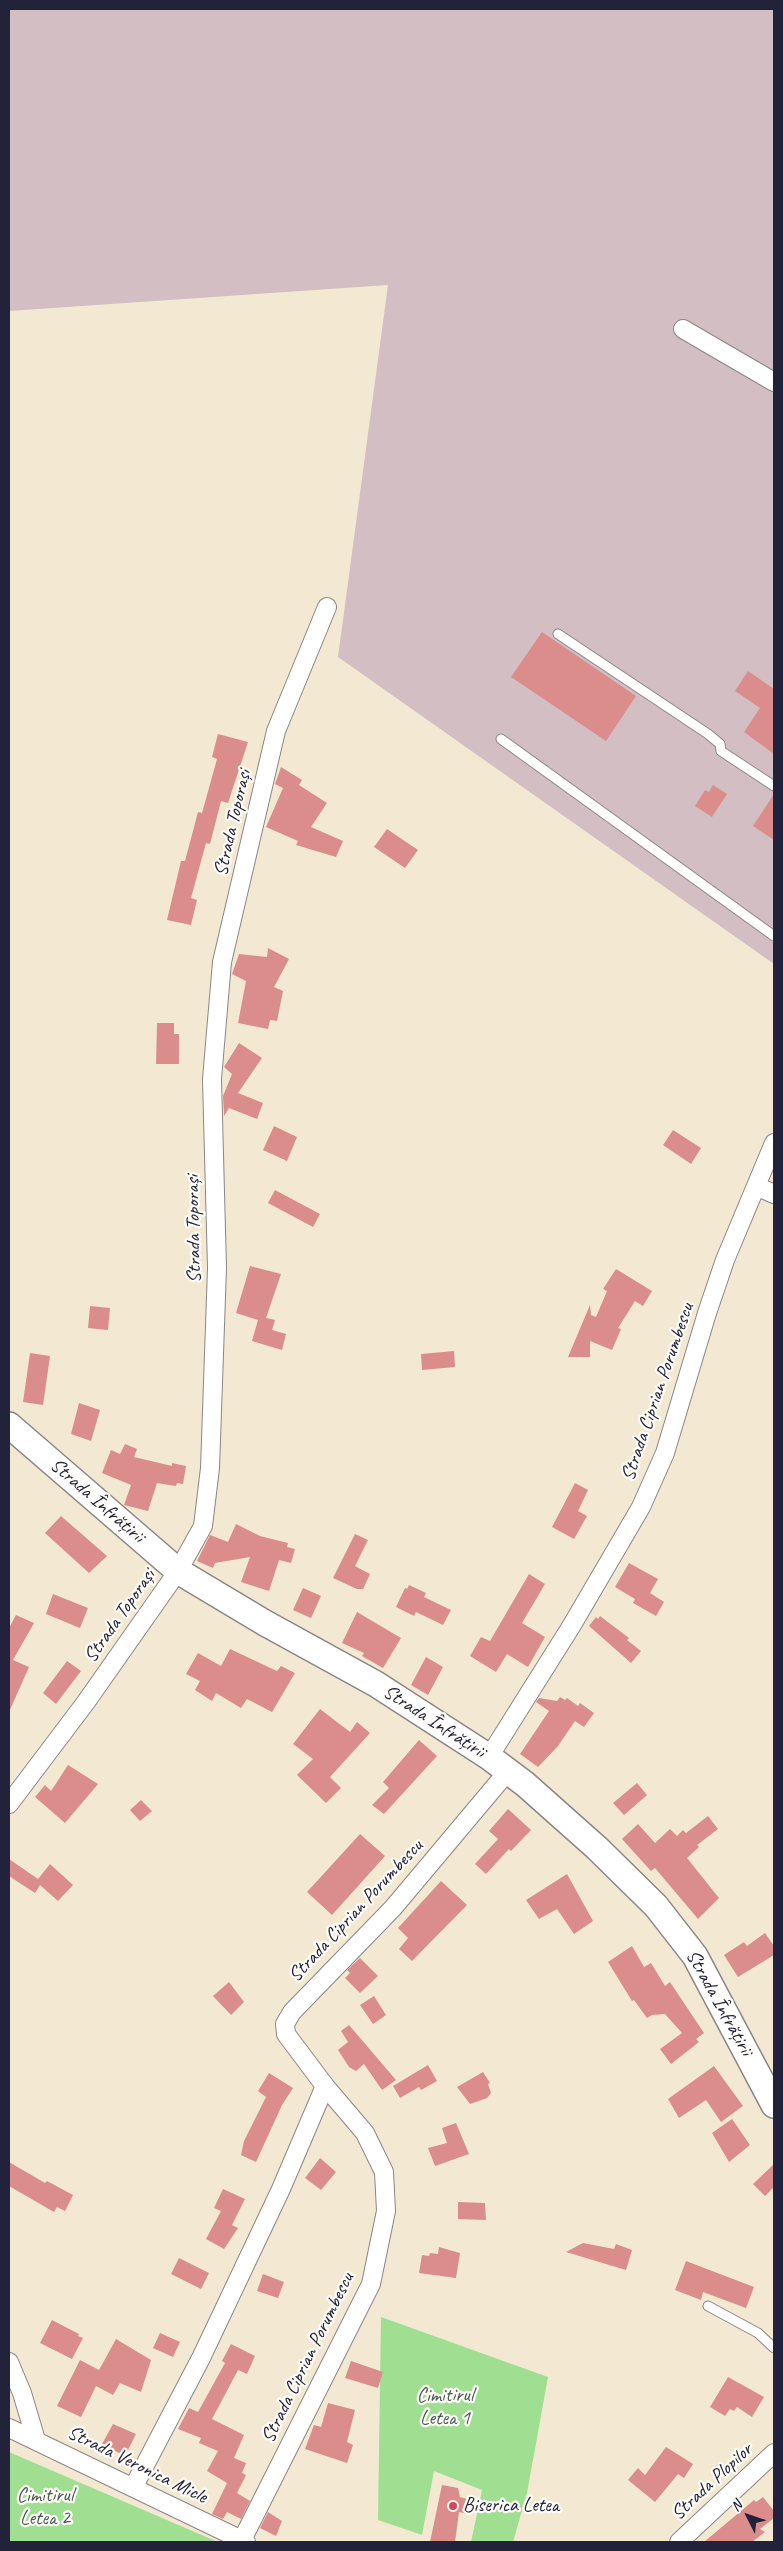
<!DOCTYPE html>
<html>
<head>
<meta charset="utf-8">
<style>
  body { margin:0 }
  #map { position:relative; width:783px; height:2551px; overflow:hidden; background:#f3e9d2; font-family:Caveat,sans-serif }
  canvas { display:block }
  .frame { position:absolute; inset:0; border:10px solid #22223b; pointer-events:none }
  .north { position:absolute; left:723px; top:2491px; width:50px; height:50px; -webkit-text-stroke:4px #fdfcf7; paint-order:stroke; rotate:311deg; font-size:14px; font-weight:700; line-height:20px; text-align:center; color:#22223b }
  .north::after { content:''; display:block; margin:auto; width:18px; height:22px; background:#22223b; clip-path:polygon(50% 0,100% 100%,50% 72%,0 100%) }
</style>
</head>
<body>
<div id="map">
<canvas width="783" height="2551"></canvas>
<div class="frame"></div>
<div class="north">N</div>
</div>
<script>
const g = document.querySelector('canvas').getContext('2d');
g.lineJoin = 'round';
function paint(path, color) { g.fillStyle = color; g.fill(path, 'evenodd'); }
const shape = rows => new Path2D(rows.map(r => 'M' + r).join(''));
function trace(path, color, width, dash) { g.strokeStyle = color; g.lineWidth = width; g.lineCap = dash ? 'butt' : 'round'; g.setLineDash(dash || []); g.stroke(path); }
function drawText(font, color, halo, rows, align = 'center') {
  g.font = font + ' Caveat,sans-serif'; g.lineWidth = 4.5; g.setLineDash([]); g.textBaseline = 'middle'; g.strokeStyle = halo; g.fillStyle = color; for (const [text, x, y, turn = 0] of rows) {
    g.save(); g.translate(x, y); g.rotate((+turn || 0) * Math.PI / 180); g.textAlign = isNaN(turn) ? turn : align; if (halo) g.strokeText(text, 0, 0); g.fillText(text, 0, 0); g.restore();
  }
}
const industrial = shape([
  [9,9,774,9,774,964,338,657,388,285,9,311]
]);
const green = shape([
  [381,2317,548,2377,527,2493,513,2542,471,2542,482,2490,434,2471,422,2535,378,2520],
  [9,2452,218,2542,9,2542]
]);
const building = shape([
  [542,632,636,696,606,741,511,677],
  [748,671,774,689,774,754,744,732,760,708,735,691],
  [218,734,248,742,228,803,221,801,210,844,206,843,191,898,197,900,191,925,167,920,181,861,185,861,198,812,202,813,217,759,212,757],
  [281,767,302,780,299,785,327,803,311,827,343,841,336,857,296,845,298,841,266,827,283,788,275,784],
  [713,785,727,794,712,817,695,806,705,790,709,792],
  [774,794,774,840,753,826],
  [387,829,418,850,405,868,374,847],
  [268,948,289,959,274,987,283,991,277,1021,270,1020,268,1029,238,1023,246,981,232,974,239,954,267,957],
  [157,1023,174,1023,174,1034,179,1034,179,1064,156,1064],
  [239,1043,262,1058,238,1093,263,1103,257,1119,229,1108,224,1116,223,1096,232,1074,224,1067],
  [274,1126,297,1137,287,1161,263,1150],
  [673,1130,701,1148,691,1164,663,1145],
  [275,1190,320,1214,313,1227,268,1203],
  [250,1266,281,1274,266,1318,275,1320,272,1330,286,1334,282,1350,252,1341,258,1320,236,1313],
  [616,1269,652,1291,643,1306,635,1301,618,1328,621,1329,612,1350,590,1341,590,1357,568,1357,590,1305,591,1315,596,1317,607,1291,603,1289],
  [90,1306,110,1308,108,1330,88,1328],
  [454,1351,455,1367,422,1370,421,1354],
  [30,1353,50,1356,43,1405,23,1402],
  [79,1403,100,1410,91,1441,71,1434],
  [125,1444,137,1449,134,1457,172,1466,172,1463,186,1466,183,1484,177,1483,176,1486,157,1483,148,1511,124,1505,131,1485,102,1473,111,1450,120,1454],
  [575,1483,588,1490,578,1511,587,1516,574,1539,552,1527],
  [61,1516,107,1556,89,1573,45,1533],
  [236,1524,260,1536,288,1543,287,1547,295,1549,291,1563,279,1560,269,1591,241,1582,250,1557,215,1563,213,1568,197,1561,210,1535,228,1542],
  [355,1534,368,1540,355,1566,370,1574,363,1589,357,1589,333,1578],
  [629,1563,658,1579,650,1593,664,1602,656,1616,633,1603,635,1599,615,1587],
  [529,1574,545,1584,522,1623,545,1637,528,1667,507,1654,496,1672,470,1656,481,1637,490,1641],
  [409,1585,426,1593,424,1597,451,1610,443,1625,416,1612,414,1616,396,1607,405,1588,407,1589],
  [303,1588,321,1596,311,1618,293,1610],
  [53,1594,88,1608,80,1628,46,1614],
  [357,1612,401,1638,383,1668,362,1656,364,1653,342,1643],
  [16,1615,34,1623,13,1660,29,1667,9,1712,9,1628],
  [600,1616,629,1638,627,1640,641,1651,631,1663,589,1626,596,1617,598,1619],
  [230,1649,277,1671,281,1666,295,1673,272,1712,247,1699,241,1708,216,1693,212,1701,195,1690,200,1681,186,1674,198,1653,221,1666],
  [426,1657,443,1667,428,1695,411,1685],
  [67,1661,81,1671,56,1704,43,1693],
  [560,1697,565,1700,567,1698,578,1706,580,1703,594,1713,584,1727,575,1721,558,1746,538,1767,520,1754,549,1711,536,1702,539,1698,557,1701],
  [320,1709,350,1732,357,1722,370,1733,330,1777,341,1788,326,1803,297,1775,313,1759,293,1744],
  [419,1740,437,1756,384,1814,372,1805,389,1788,383,1782],
  [68,1765,98,1784,65,1823,35,1797,45,1785,51,1791],
  [637,1783,647,1795,624,1815,613,1803],
  [141,1800,152,1811,140,1821,130,1810],
  [508,1809,531,1830,511,1851,509,1849,486,1874,475,1864,498,1839,489,1831],
  [708,1816,718,1829,697,1845,699,1847,687,1858,719,1898,698,1919,655,1868,651,1871,622,1839,638,1824,655,1843,670,1829,677,1836,683,1830,686,1833],
  [360,1834,385,1856,332,1915,307,1892],
  [9,1859,38,1879,50,1864,73,1885,58,1901,40,1885,35,1893,9,1876],
  [567,1874,593,1921,574,1934,557,1909,539,1919,526,1900],
  [441,1881,467,1905,412,1961,399,1949,408,1938,398,1928],
  [765,1933,774,1946,774,1955,738,1977,724,1955,744,1942,747,1946],
  [632,1946,644,1967,651,1963,665,1986,670,1982,704,2033,696,2039,699,2042,671,2064,660,2049,682,2033,665,2014,652,2015,647,2018,634,2000,632,2001,608,1962],
  [360,1958,378,1976,360,1993,345,1978,350,1973,347,1970],
  [229,1982,244,2002,231,2015,213,1996],
  [374,1996,386,2015,373,2024,360,2005],
  [349,2025,396,2080,382,2090,364,2064,356,2071,349,2067,338,2050,348,2042,341,2031],
  [428,2065,437,2081,421,2090,419,2087,400,2098,393,2086],
  [714,2066,743,2106,721,2122,706,2100,679,2118,668,2099],
  [483,2072,490,2083,488,2084,491,2093,487,2098,470,2104,457,2087],
  [269,2073,293,2088,282,2105,256,2162,241,2155,244,2141,266,2097,258,2091],
  [732,2119,750,2145,729,2162,712,2133],
  [456,2123,469,2154,435,2166,428,2148,447,2143,442,2128],
  [320,2158,336,2172,321,2190,305,2178],
  [9,2162,45,2183,47,2181,73,2195,65,2211,57,2207,54,2212,9,2186],
  [774,2164,774,2187,765,2196,753,2184],
  [223,2189,245,2199,232,2225,238,2228,224,2249,206,2239,221,2211,214,2208],
  [458,2202,485,2203,486,2220,458,2219],
  [583,2243,614,2249,616,2244,632,2250,626,2270,566,2252],
  [439,2247,460,2253,456,2278,419,2273,422,2255,429,2256,430,2253,438,2254],
  [179,2258,209,2273,201,2289,171,2274],
  [686,2261,754,2287,746,2308,703,2292,701,2300,675,2290],
  [263,2274,284,2282,278,2298,257,2291],
  [52,2320,79,2334,78,2336,83,2338,72,2359,40,2343],
  [160,2333,180,2342,173,2357,153,2348],
  [116,2339,151,2360,141,2392,120,2383,113,2395,96,2386,81,2417,57,2406,80,2360,99,2370],
  [231,2344,255,2356,247,2374,238,2370,212,2419,244,2435,234,2458,246,2463,242,2473,246,2475,237,2493,250,2501,241,2519,227,2512,223,2519,212,2514,227,2483,207,2471,218,2451,199,2443,201,2438,178,2429,189,2408,198,2412,225,2363,222,2361],
  [351,2361,383,2372,378,2388,345,2378],
  [728,2377,764,2397,752,2417,737,2407,734,2411,730,2409,725,2416,710,2407],
  [328,2403,355,2410,347,2442,353,2445,347,2463,305,2449,314,2425,321,2427],
  [113,2424,136,2434,125,2456,102,2444],
  [666,2447,693,2464,684,2478,678,2474,655,2502,628,2480,638,2468,645,2475],
  [442,2485,458,2488,460,2497,470,2500,468,2514,459,2512,455,2542,430,2542],
  [763,2497,774,2511,774,2518,760,2529,765,2532,752,2542,704,2542,754,2500,756,2502],
  [268,2512,282,2521,276,2536,260,2528]
]);
const lane = shape([
  [558,634,708,734,720,744,721,751,774,786],
  [501,739,774,936],
  [708,2306,758,2333,774,2348]
]);
const street = shape([
  [683,329,774,382],
  [756,1186,774,1194],
  [489,1757,572,1625,641,1507,665,1453,707,1313,725,1260,774,1143],
  [9,1804,86,1702,178,1571,203,1526,210,1468,217,1268,212,1079,222,962,276,731,327,607],
  [9,2362,22,2393,36,2440],
  [9,2428,246,2542],
  [134,2486,201,2358,281,2189,325,2086],
  [242,2540,371,2284,386,2211,384,2172,365,2133,325,2086,286,2034,285,2024,292,2012,393,1908,508,1771],
  [679,2542,774,2453]
]);
const secondary = shape([
  [9,1425,178,1571,265,1623,376,1684,489,1757,525,1784,597,1848,656,1906,695,1956,774,2105]
]);
const markers = [
  [453,2506,5,"#d1495b"]
];
const streetNames = [
  ["Strada Toporași",233,823,-77],
  ["Strada Toporași",194,1229,-91],
  ["Strada Ciprian Porumbescu",658,1392,-71],
  ["Strada Înfrățirii",97,1501,41],
  ["Strada Toporași",120,1616,-55],
  ["Strada Înfrățirii",434,1722,33],
  ["Strada Ciprian Porumbescu",356,1911,-47],
  ["Strada Înfrățirii",719,2003,61],
  ["Strada Ciprian Porumbescu",308,2358,-64],
  ["Strada Veronica Micle",137,2465,26],
  ["Strada Plopilor",712,2482,-43]
];
const parkNames = [
  ["Cimitirul",445,2396],
  ["Letea 1",445,2419],
  ["Cimitirul",45,2496],
  ["Letea 2",45,2519]
];
const poiNames = [
  ["Biserica Letea",463,2506]
];
paint(industrial, '#d2bec3');
paint(green, '#a0de92');
paint(building, '#da8d8a');
trace(lane, '#8a8686', 11);
trace(street, '#8a8686', 20);
trace(secondary, '#8a8686', 28);
trace(lane, '#fff', 9);
trace(street, '#fff', 18);
trace(secondary, '#fff', 25);
for (const [x, y, r, color] of markers) { const dot = new Path2D(); dot.arc(x, y, r, 0, 2 * Math.PI); g.fillStyle = color; g.fill(dot); trace(dot, '#fdfcf7', 2); }
drawText('20px', '#22223b', '#fdfcf7', streetNames);
drawText('20px', '#485a55', '#fdfcf7', parkNames);
drawText('20px', '#22223b', '#fdfcf7', poiNames, 'left');
</script>
</body>
</html>
